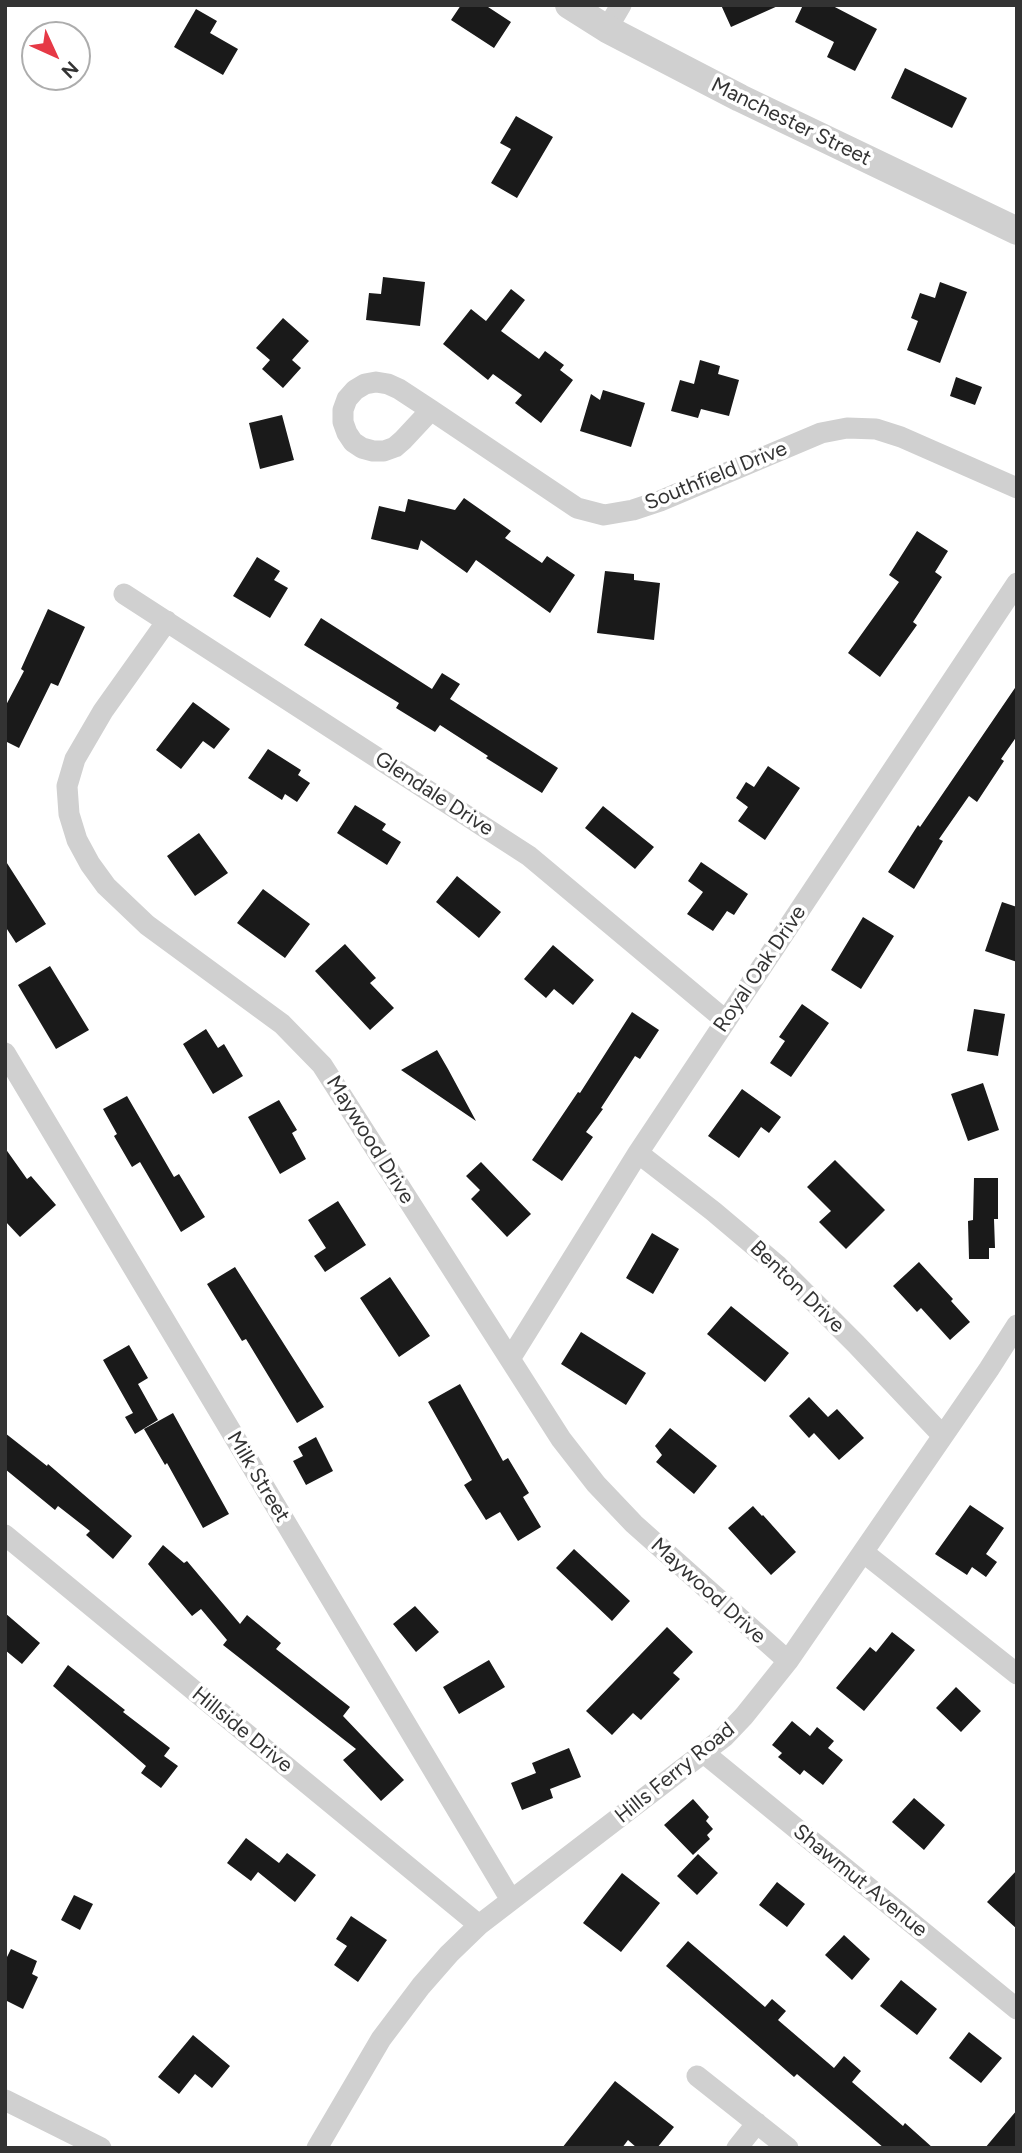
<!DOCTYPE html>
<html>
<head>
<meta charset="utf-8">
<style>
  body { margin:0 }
  #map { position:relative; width:1022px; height:2153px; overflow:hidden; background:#fff; font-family:Figtree,sans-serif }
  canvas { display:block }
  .frame { position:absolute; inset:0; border:7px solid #333; pointer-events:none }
  .north { position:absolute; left:21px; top:21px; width:70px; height:70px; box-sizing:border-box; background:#fff; border:2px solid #adadad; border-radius:50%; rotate:135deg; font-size:19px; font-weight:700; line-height:28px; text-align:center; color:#333 }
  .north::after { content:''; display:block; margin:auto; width:24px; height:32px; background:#e63946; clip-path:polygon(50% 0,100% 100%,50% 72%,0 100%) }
</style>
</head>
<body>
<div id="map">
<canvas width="1022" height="2153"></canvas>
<div class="frame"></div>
<div class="north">N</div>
</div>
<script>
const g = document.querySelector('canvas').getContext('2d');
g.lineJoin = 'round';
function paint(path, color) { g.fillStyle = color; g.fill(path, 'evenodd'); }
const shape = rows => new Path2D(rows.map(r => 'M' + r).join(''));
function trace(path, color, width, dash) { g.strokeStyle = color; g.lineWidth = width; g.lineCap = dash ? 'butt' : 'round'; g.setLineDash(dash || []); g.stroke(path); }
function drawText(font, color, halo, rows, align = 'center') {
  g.font = font + ' Figtree,sans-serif'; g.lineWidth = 7; g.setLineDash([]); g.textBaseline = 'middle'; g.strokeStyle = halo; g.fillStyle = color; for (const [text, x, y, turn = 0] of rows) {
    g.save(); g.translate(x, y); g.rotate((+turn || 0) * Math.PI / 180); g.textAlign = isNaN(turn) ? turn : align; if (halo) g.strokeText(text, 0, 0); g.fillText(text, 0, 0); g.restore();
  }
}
const building = shape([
  [461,5,485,5,511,22,494,48,451,20],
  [721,5,780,5,731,27],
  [803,5,831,5,877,29,855,71,827,57,834,42,795,22],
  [196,9,217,21,210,33,238,49,223,75,174,47],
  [905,68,967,98,952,128,891,98],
  [516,116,553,137,517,198,491,183,511,149,500,143],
  [383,277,425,282,420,326,366,320,369,293,381,294],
  [940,282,967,292,940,363,907,350,918,321,911,318,920,293,935,298],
  [511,289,525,300,501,331,539,359,545,351,564,365,560,370,573,380,541,423,515,403,522,395,493,374,488,380,443,344,471,309,486,321],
  [283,318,309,341,292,360,301,368,283,388,262,369,270,360,256,348],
  [700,360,720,366,718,374,739,380,729,416,701,409,698,418,671,411,680,380,694,384],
  [956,377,982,387,975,405,950,396],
  [603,390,645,403,631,447,580,431,591,394,600,400],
  [282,415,294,460,260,469,249,423],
  [464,498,511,531,505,538,542,563,547,556,575,575,550,613,476,560,467,573,421,540,418,550,371,539,379,506,405,512,408,499,455,510],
  [917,531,948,551,935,572,942,577,913,622,917,625,880,677,848,653,899,582,889,575],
  [257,557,280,571,274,580,288,588,270,618,233,596],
  [605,571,634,574,634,580,660,583,654,640,597,633],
  [48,609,85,627,58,686,51,683,19,748,5,741,5,707,24,671,21,669],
  [321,618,432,689,442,673,460,684,450,699,558,768,542,793,486,758,488,756,440,725,435,732,396,708,399,703,304,645],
  [1017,685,1017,736,1001,759,1004,761,977,802,969,796,939,839,943,841,914,889,888,872,918,825,920,827],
  [193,702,230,729,214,749,203,741,181,769,156,750],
  [268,749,301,770,298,775,310,783,297,802,285,794,282,800,248,778],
  [768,766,800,788,765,840,738,821,748,807,736,798,746,782,754,787],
  [355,805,386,824,382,830,401,842,387,865,337,833],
  [603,806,654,847,635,869,585,828],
  [199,833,228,873,195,896,167,856],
  [5,860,46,924,16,943,5,926],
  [701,862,748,894,734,915,727,911,713,931,687,914,703,892,688,881],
  [457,876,501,912,479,938,436,902],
  [263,889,310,924,285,958,237,923],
  [1002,902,1017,907,1017,962,985,951],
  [863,917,894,936,861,989,831,970],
  [345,944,376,978,370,983,394,1008,370,1030,315,971],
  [553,945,594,980,573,1005,554,989,546,998,524,979],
  [50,966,89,1030,56,1049,18,985],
  [802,1004,829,1023,791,1077,770,1063,785,1041,779,1037],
  [974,1009,1005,1014,998,1056,967,1051],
  [632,1012,659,1030,640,1059,635,1056,601,1108,603,1109,586,1132,593,1137,562,1181,532,1160,578,1092,580,1093],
  [206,1029,218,1048,224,1044,243,1076,213,1094,183,1044],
  [437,1050,448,1069,476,1121,401,1070],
  [983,1083,999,1130,968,1141,951,1094],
  [742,1089,781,1117,769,1133,761,1127,739,1158,708,1136],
  [127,1096,174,1177,179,1174,205,1217,181,1232,140,1162,132,1167,114,1136,117,1134,103,1109],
  [279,1100,297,1130,292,1133,306,1159,280,1174,248,1117],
  [5,1148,27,1179,31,1176,56,1205,20,1237,5,1221],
  [835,1160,885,1210,846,1249,819,1222,831,1211,807,1187],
  [481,1162,531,1214,507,1237,471,1199,480,1190,466,1176],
  [974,1178,998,1178,998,1219,994,1219,995,1248,989,1248,989,1259,969,1259,968,1221,973,1220],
  [338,1201,366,1245,325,1272,314,1256,326,1248,308,1220],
  [652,1233,679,1249,653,1294,626,1278],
  [919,1262,953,1299,951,1301,970,1322,950,1340,921,1308,917,1312,893,1286],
  [235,1267,324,1407,297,1423,246,1339,242,1341,207,1284],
  [390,1277,430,1336,399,1357,360,1298],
  [731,1306,789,1353,765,1382,707,1334],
  [581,1332,646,1373,626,1405,561,1364],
  [129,1345,148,1378,138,1384,158,1420,135,1434,125,1417,133,1413,103,1360],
  [460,1384,503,1461,508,1458,529,1493,523,1497,541,1527,518,1541,500,1512,486,1520,464,1485,472,1480,428,1402],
  [809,1397,828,1417,837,1409,864,1438,839,1460,814,1433,809,1438,789,1416],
  [173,1413,229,1514,203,1528,167,1463,165,1465,144,1429],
  [670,1428,717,1466,694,1494,656,1462,662,1455,655,1446],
  [5,1433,47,1466,48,1464,132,1536,113,1559,86,1535,90,1531,58,1506,55,1510,5,1469],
  [316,1437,333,1471,306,1485,293,1461,303,1456,298,1447],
  [970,1505,1004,1528,986,1554,997,1562,986,1577,972,1567,967,1575,935,1554],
  [753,1506,762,1516,763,1515,796,1552,771,1575,728,1528],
  [163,1545,184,1563,187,1561,240,1624,247,1615,281,1643,276,1649,350,1707,343,1716,404,1780,381,1801,343,1760,356,1749,223,1645,227,1640,201,1609,192,1616,148,1564],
  [574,1549,630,1601,612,1621,556,1568],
  [415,1606,439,1632,416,1652,393,1624],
  [5,1613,40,1643,22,1664,5,1650],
  [667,1627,693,1652,673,1673,680,1679,641,1720,633,1713,612,1735,586,1711],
  [892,1632,915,1650,864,1711,836,1688,870,1647,876,1652],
  [489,1660,505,1687,459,1714,443,1687],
  [68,1665,125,1710,123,1712,170,1748,164,1756,178,1766,161,1788,141,1773,146,1766,53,1686],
  [956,1687,981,1711,961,1732,936,1708],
  [792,1721,810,1736,817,1727,834,1741,828,1748,843,1760,823,1785,804,1770,800,1775,778,1757,782,1753,772,1745],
  [569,1748,581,1777,550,1789,553,1798,522,1810,511,1783,536,1773,532,1763],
  [914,1798,945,1825,924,1850,892,1822],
  [693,1799,709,1817,706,1821,713,1829,707,1835,710,1839,693,1855,664,1825],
  [246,1838,279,1863,287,1853,316,1875,295,1902,258,1872,251,1881,227,1863],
  [698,1854,718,1873,697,1895,677,1876],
  [1017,1870,1017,1929,987,1902],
  [622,1873,660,1903,621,1952,583,1923],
  [777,1882,805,1904,787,1927,759,1905],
  [74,1895,93,1904,80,1930,61,1920],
  [351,1916,387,1940,358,1982,334,1965,347,1946,336,1939],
  [844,1935,870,1959,852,1980,825,1955],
  [688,1941,765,2007,772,1999,786,2011,778,2020,834,2068,844,2056,861,2071,852,2082,903,2126,905,2123,933,2148,884,2148,797,2074,794,2077,666,1966],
  [11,1949,37,1961,32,1974,38,1977,23,2009,5,2000,5,1961],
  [901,1980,937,2009,917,2035,880,2006],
  [969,2032,1002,2058,981,2083,949,2058],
  [193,2035,230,2066,212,2088,195,2074,179,2094,158,2077],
  [615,2081,674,2127,657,2148,637,2148,628,2140,622,2148,562,2148],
  [1017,2110,1017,2148,985,2148]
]);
const minor = shape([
  [607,29,621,5],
  [431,410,403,440,395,447,384,451,373,451,362,448,353,442,347,433,343,422,343,410,347,399,355,390,365,384,376,382,388,384,399,389,431,410,577,508,604,515,633,510,660,501,821,433,847,428,876,429,901,437,1017,488],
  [124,594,529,856,725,1020],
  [167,621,103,711,75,759,67,786,69,814,77,840,90,864,106,886,147,925,282,1024,322,1065,561,1439,596,1484,634,1524,788,1661],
  [5,1053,511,1900],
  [638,1153,713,1211,777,1265,856,1344,943,1436],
  [510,1359,638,1153,1017,583],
  [5,1535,479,1925],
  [863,1552,1017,1674],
  [704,1753,1017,2009],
  [697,2076,788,2148],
  [5,2100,101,2148],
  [317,2148,381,2039,421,1986,449,1954,479,1925,724,1737,744,1716,788,1661,989,1369,1017,1325],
  [737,2148,757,2123]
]);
const tertiary = shape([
  [569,5,607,29,740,98,1017,231]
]);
const streetNames = [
  ["Manchester Street",791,122,26],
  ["Southfield Drive",716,476,-22],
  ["Glendale Drive",434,794,33],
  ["Royal Oak Drive",760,969,-56],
  ["Maywood Drive",370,1140,58],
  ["Benton Drive",797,1287,44],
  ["Milk Street",258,1477,59],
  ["Maywood Drive",708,1591,42],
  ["Hillside Drive",242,1730,39],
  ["Hills Ferry Road",675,1773,-39],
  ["Shawmut Avenue",860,1881,39]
];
paint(building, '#1a1a1a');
trace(minor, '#d0d0d0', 21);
trace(tertiary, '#d0d0d0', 28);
drawText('21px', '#333', '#fff', streetNames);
</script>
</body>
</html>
